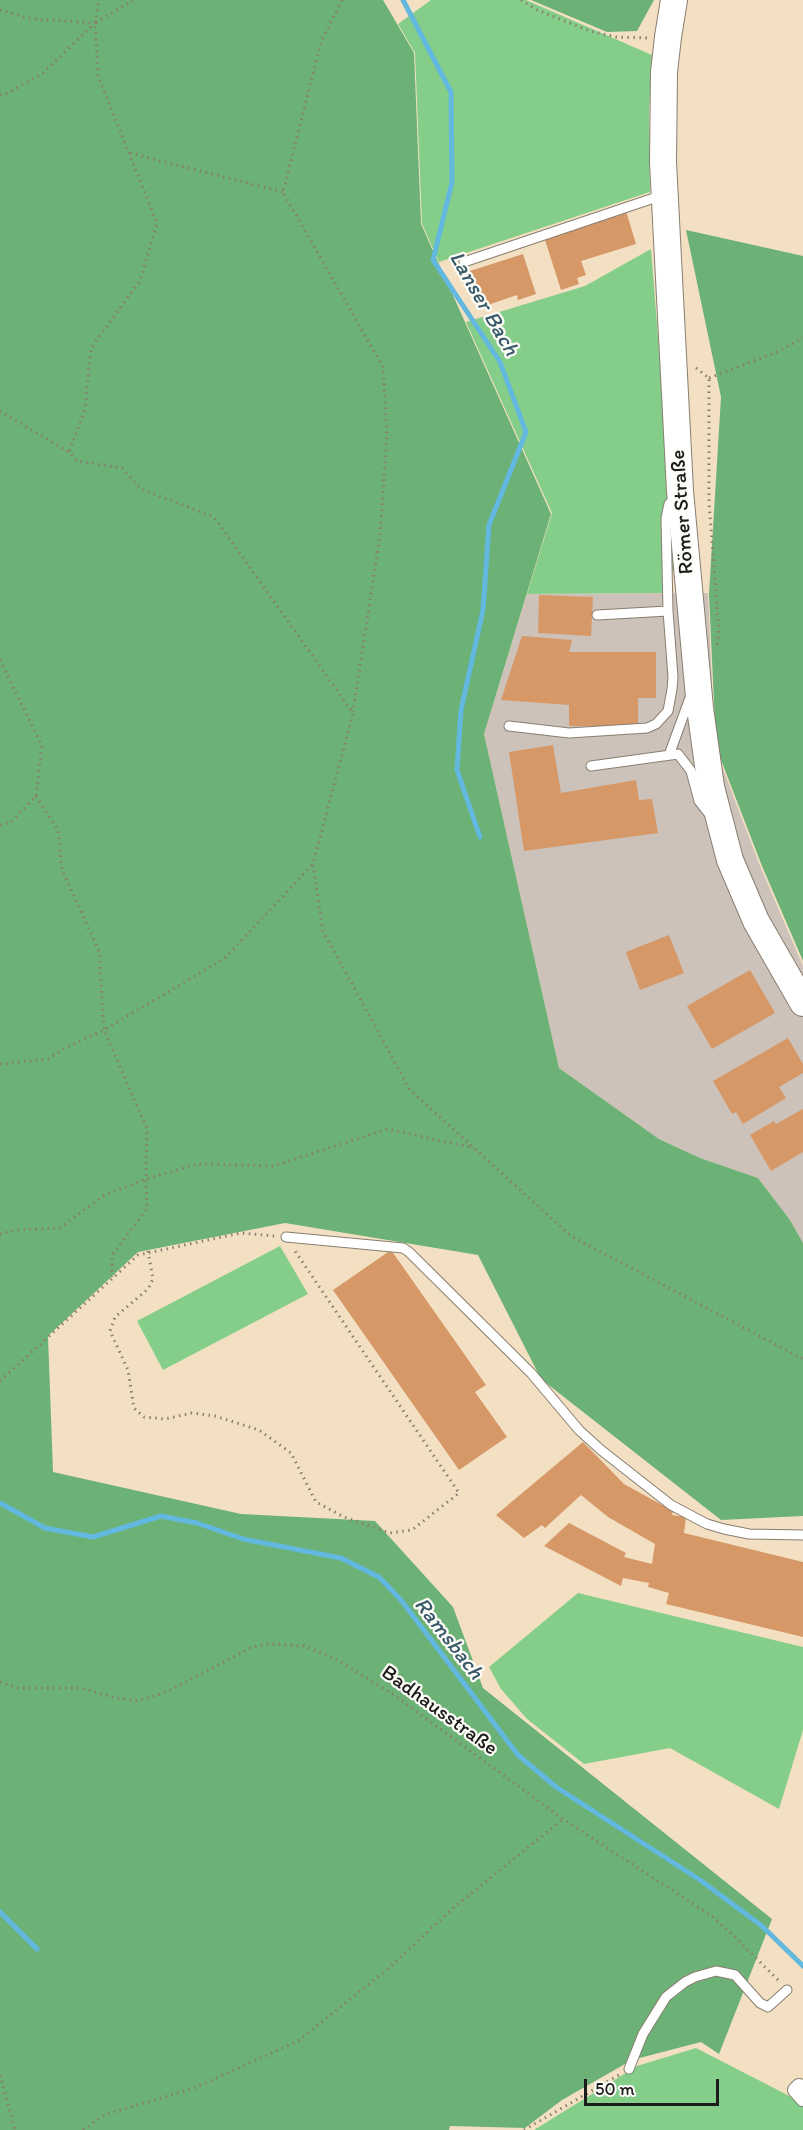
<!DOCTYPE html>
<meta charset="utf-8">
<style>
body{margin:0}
#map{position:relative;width:803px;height:2130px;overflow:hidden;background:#f3e0c3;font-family:Itim,sans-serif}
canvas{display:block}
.scale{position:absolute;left:584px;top:2079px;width:135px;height:27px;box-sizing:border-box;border:3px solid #1c1c1c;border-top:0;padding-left:8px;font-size:18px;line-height:21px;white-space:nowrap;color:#1c1c1c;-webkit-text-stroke:4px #fdfcf7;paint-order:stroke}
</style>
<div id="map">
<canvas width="803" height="2130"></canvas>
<div class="scale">50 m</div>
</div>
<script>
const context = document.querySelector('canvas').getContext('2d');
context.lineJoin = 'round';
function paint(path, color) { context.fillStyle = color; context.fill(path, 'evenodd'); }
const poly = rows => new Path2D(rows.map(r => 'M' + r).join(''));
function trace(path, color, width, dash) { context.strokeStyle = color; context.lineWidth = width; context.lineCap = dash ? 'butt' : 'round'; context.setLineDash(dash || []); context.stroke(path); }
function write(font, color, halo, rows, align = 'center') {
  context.font = font + ' Itim,sans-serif'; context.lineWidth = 4.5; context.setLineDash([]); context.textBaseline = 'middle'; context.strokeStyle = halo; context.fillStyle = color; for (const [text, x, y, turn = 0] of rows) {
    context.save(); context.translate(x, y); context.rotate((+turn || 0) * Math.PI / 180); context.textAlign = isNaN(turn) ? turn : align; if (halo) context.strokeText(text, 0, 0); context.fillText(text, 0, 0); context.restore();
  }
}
paint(poly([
 [708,593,715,748,760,866,803,966,803,1243,790,1220,758,1178,700,1158,659,1139,559,1068,484,734,527,594]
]), '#cdc2b9');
paint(poly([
 [431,0,526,0,652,55,649,110,650,192,439,262,422,224,415,53,398,24],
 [651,249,676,561,665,593,527,594,552,513,466,322,585,286],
 [280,1246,308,1294,163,1370,137,1321],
 [578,1593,803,1647,803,1730,779,1809,670,1748,584,1764,527,1719,501,1689,489,1667],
 [696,2048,803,2103,803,2130,534,2130,637,2066]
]), '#85ce8a');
paint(poly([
 [0,0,383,0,414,53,421,224,551,514,484,734,559,1068,659,1139,700,1158,758,1178,790,1220,803,1243,803,1516,721,1520,541,1379,478,1255,285,1223,138,1252,48,1336,53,1472,241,1514,375,1521,453,1607,483,1688,772,1919,719,2054,701,2042,632,2060,562,2100,525,2128,450,2126,449,2130,0,2130],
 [531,0,654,0,637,31,607,32],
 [686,230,803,256,803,961,762,866,716,747,709,594,721,397]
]), '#6cb176');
trace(poly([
 [403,0,451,92,452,182,433,260,500,362,526,432,489,525,483,610,461,710,457,770,480,837],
 [0,1503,45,1528,93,1537,161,1516,197,1523,243,1539,341,1558,379,1577,401,1600,518,1755,556,1787,700,1880,762,1926,803,1966],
 [0,1912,37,1949]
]), '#62b8df', 5);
paint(poly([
 [626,211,636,244,581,261,586,275,577,278,579,284,561,290,545,240],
 [523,254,536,294,518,300,517,295,482,307,470,271],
 [539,595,593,597,591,636,538,633],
 [522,636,572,640,569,652,656,652,656,698,638,698,638,726,569,726,569,705,501,700],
 [553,745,561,793,636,780,639,800,652,799,658,833,524,851,509,752],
 [669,935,684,973,640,990,626,952],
 [750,970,775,1013,712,1049,687,1006],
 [788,1038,803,1064,803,1073,779,1087,786,1098,743,1124,736,1112,732,1114,713,1081],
 [803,1109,803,1152,771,1171,750,1135,774,1121,776,1124],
 [391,1250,486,1385,475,1392,507,1437,459,1470,333,1290],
 [583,1442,624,1484,673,1511,672,1515,686,1517,684,1533,803,1562,803,1637,666,1604,669,1593,648,1587,649,1583,623,1578,621,1586,544,1546,569,1523,626,1553,624,1557,652,1564,655,1544,608,1517,581,1495,545,1528,542,1525,524,1538,496,1515]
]), '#d69867');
const service = poly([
 [464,262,663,195],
 [597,615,668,611,666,518,669,504,677,495],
 [509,726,569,733,647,728,656,724,668,711,672,689,673,677,668,611],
 [669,755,691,695],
 [591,766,678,754,691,771,699,801,710,815],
 [286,1237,403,1248,409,1252,531,1373,579,1430,601,1450,671,1505,707,1524,724,1529,749,1534,803,1535],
 [629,2069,643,2034,666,1997,685,1982,695,1977,716,1971,735,1975,760,2003,768,2007,787,1990]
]);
const pedestrian = poly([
 [803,2087,799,2086,795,2090,803,2099]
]);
const secondary = poly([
 [674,0,668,37,664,72,663,162,680,491,700,708,711,787,730,860,756,921,803,1003]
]);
trace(service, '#887e70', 11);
trace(pedestrian, '#887e70', 16);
trace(secondary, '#887e70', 28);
trace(poly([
 [133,0,95,23,98,76,157,223,140,281,91,348,85,410,69,452,77,461,122,468,141,489,214,517,353,713,313,864,323,931,410,1090,571,1236,803,1359],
 [342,0,321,42,283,192,383,367,387,434,380,535,353,712],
 [521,0,537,10,590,31,616,37,647,38],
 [0,10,33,19,95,23],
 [95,23,99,0],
 [0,95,8,93,43,73,95,23],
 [130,153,283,192],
 [696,368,709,378,709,502,719,633,717,645],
 [709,378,775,353,803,338],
 [0,411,69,452],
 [0,660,42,746,36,796,11,822,0,825],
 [36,796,58,830,62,870,99,951,104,1030,147,1129,146,1179,147,1209,112,1255,112,1277],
 [0,1064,48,1059,67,1047,104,1030,225,958,313,864],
 [0,1234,17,1230,60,1228,103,1196,146,1179,198,1164,274,1166,387,1129,474,1148],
 [148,1251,153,1279,148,1289,115,1317,110,1331,128,1370,134,1408,144,1417,165,1419,192,1413,215,1416,259,1430,291,1453,316,1502,344,1517,390,1533,412,1530,459,1493,295,1251],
 [0,1381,138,1255,241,1233,275,1236],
 [0,1682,18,1688,81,1688,112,1697,137,1701,167,1692,252,1647,268,1644,304,1646,336,1659,394,1695,563,1819,710,1915,733,1935,778,1980],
 [0,2075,15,2130],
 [83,2130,104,2115,194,2088,298,2041,390,1967,452,1909,563,1819],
 [524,2130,619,2075]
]), '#887e70', 3, [1.5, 4.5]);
trace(service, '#fff', 9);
trace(pedestrian, '#fff', 14);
trace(secondary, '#fff', 26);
write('21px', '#1c1c1c', '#fdfcf7', [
 ["Römer Straße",683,512,-94],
 ["Badhausstraße",439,1711,36]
]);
write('italic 22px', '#385a6a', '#fdfcf7', [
 ["Lanser Bach",483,304,60],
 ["Ramsbach",448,1639,52]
]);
</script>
